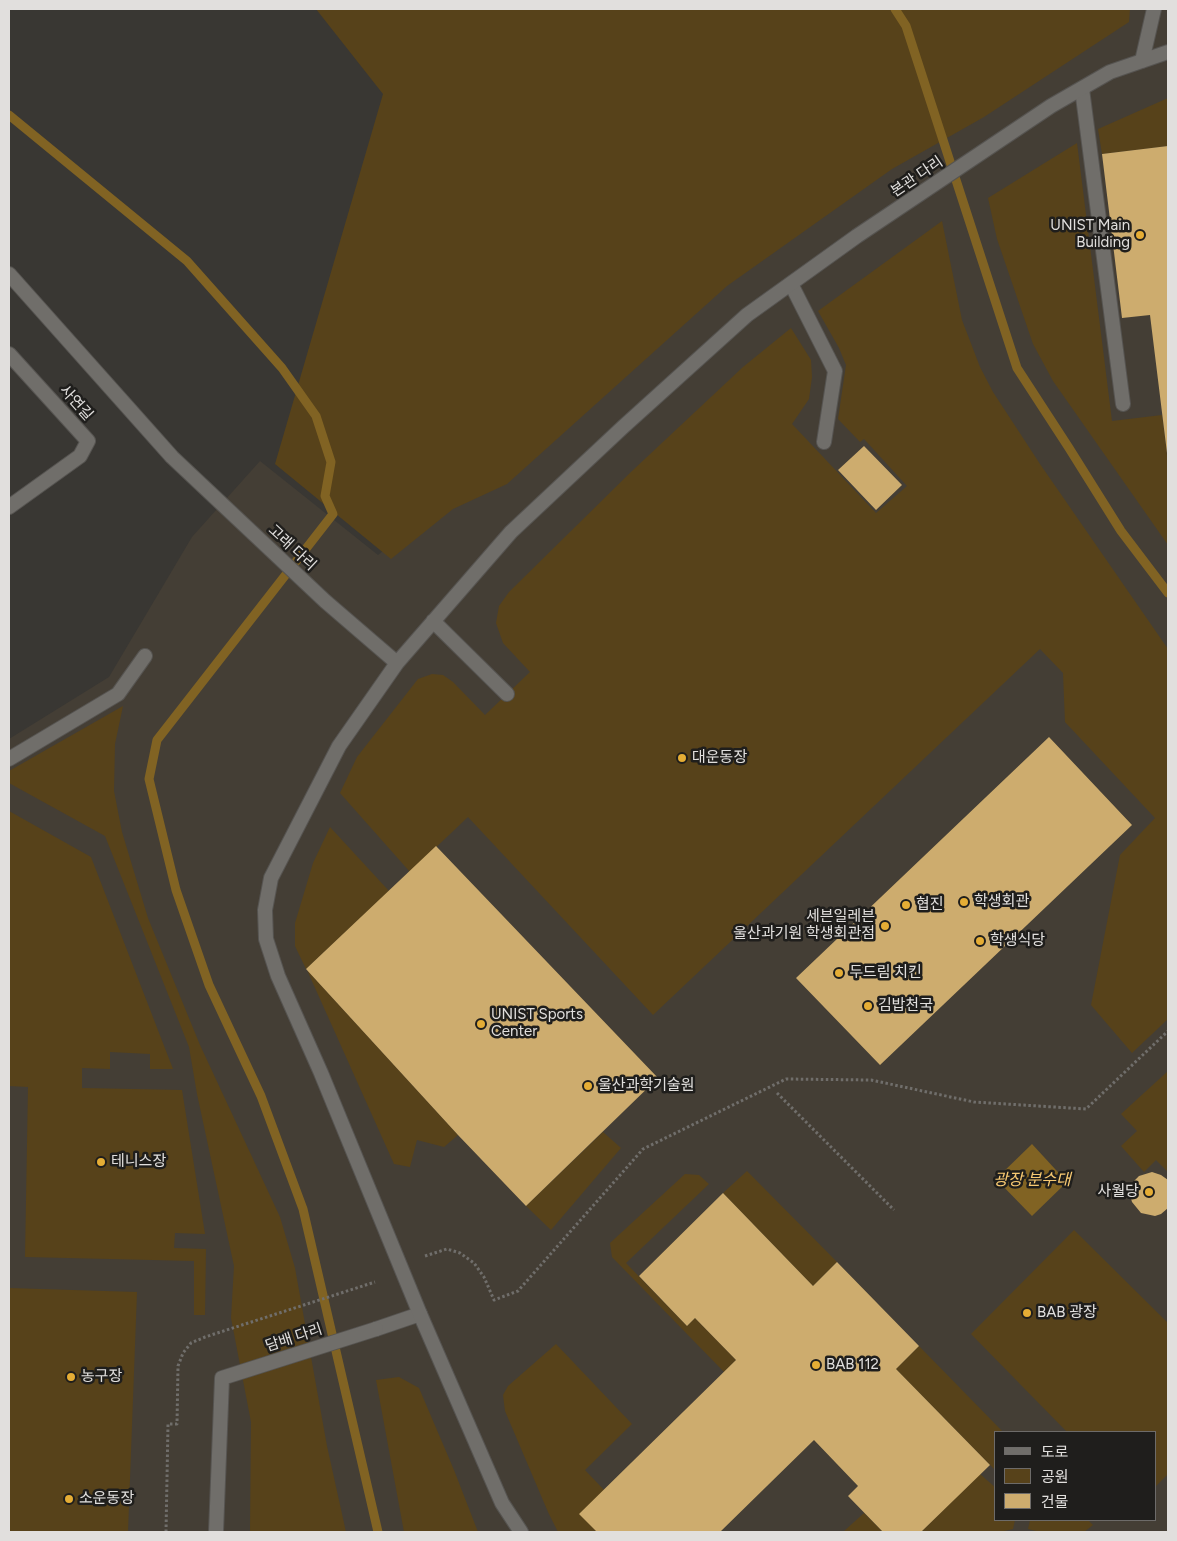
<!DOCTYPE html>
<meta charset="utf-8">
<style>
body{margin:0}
#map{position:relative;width:1177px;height:1541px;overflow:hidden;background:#393733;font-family:Figtree,"Noto Sans KR",sans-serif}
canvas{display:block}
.frame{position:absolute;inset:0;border:10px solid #e1dfdd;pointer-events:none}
.legend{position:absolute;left:994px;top:1431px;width:162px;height:90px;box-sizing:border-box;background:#1f1e1c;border:1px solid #6d6b69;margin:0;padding:6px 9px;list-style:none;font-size:15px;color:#e1dfdd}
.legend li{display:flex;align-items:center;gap:10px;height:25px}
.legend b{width:25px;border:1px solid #6d6b69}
</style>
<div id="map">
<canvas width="1177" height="1541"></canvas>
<div class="frame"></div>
<ul class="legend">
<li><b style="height:6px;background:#706e6a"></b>도로</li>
<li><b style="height:14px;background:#57421a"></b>공원</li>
<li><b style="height:14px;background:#cdac6e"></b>건물</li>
</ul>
</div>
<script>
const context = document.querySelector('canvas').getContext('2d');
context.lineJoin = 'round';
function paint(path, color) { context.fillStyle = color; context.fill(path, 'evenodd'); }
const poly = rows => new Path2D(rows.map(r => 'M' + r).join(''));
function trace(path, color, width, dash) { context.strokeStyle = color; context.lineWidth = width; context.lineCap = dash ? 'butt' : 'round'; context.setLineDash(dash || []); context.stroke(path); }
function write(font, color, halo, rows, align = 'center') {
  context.font = font + ' Figtree,"Noto Sans KR",sans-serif'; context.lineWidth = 5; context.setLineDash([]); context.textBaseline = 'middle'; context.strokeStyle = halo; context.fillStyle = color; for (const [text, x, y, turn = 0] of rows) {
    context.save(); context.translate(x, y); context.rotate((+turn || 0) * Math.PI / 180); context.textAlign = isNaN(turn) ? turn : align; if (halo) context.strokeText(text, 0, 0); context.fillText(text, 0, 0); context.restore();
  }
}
paint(poly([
 [1117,9,1168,9,1168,1532,9,1532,9,739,109,677,192,537,260,461,378,555,714,284],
 [996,1432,1156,1432,1156,1520,996,1520]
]), '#443e35');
paint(poly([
 [316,9,1130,9,1129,22,984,117,892,169,727,286,507,484,453,509,391,559,275,464,383,94],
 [1168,98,1168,146,1102,154,1098,129],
 [1077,143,1112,421,1162,415,1168,463,1168,545,1053,381,1033,344,997,239,988,198],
 [942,221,962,320,980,367,993,392,1040,464,1168,649,1168,1019,1132,1053,1091,1005,1120,855,1155,818,1065,722,1063,673,1040,649,653,1015,468,817,410,872,340,793,357,757,418,679,432,674,443,675,453,682,485,715,530,672,503,643,496,623,499,606,509,592,632,471,743,367,791,328,811,360,812,377,809,399,792,424,876,513,907,486,864,439,860,442,838,419,846,365,839,348,818,311],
 [123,706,115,744,114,791,122,832,148,918,200,1045,280,1217,295,1268,327,1446,346,1532,250,1532,251,1422,231,1318,234,1266,197,1094,189,1047,105,836,9,783,9,771],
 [9,811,91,857,173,1069,150,1069,150,1054,110,1052,110,1069,82,1068,82,1088,182,1090,205,1234,175,1233,174,1248,206,1249,205,1315,194,1315,194,1261,25,1257,28,1087,9,1086],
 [330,827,389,891,306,969,295,946,295,923,313,863],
 [307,970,458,1135,444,1147,417,1140,410,1167,394,1164],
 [1168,1071,1168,1172,1156,1160,1144,1172,1121,1146,1137,1131,1121,1114],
 [603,1132,621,1148,551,1230,526,1206],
 [747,1171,837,1262,813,1286,723,1193],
 [685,1174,699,1175,709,1184,626,1263,687,1326,695,1318,736,1360,724,1372,612,1257,610,1243],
 [1074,1230,1168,1323,1168,1474,1156,1486,1156,1432,1067,1432,971,1334],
 [9,1288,137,1292,128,1532,9,1532],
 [556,1344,632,1424,585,1470,644,1532,558,1532,548,1512,505,1411,503,1395,508,1386],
 [919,1346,1003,1432,996,1432,996,1471,896,1369],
 [399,1377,419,1388,454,1470,478,1532,404,1532,376,1380],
 [980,1474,996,1488,996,1520,1015,1520,1013,1529,1000,1532,921,1532],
 [864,1513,883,1532,843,1532],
 [1030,1520,1088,1520,1093,1525,1084,1532,1040,1532,1028,1529]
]), '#57421a');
paint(poly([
 [1032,1144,1067,1182,1032,1216,996,1179]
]), '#816323');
trace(poly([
 [895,9,906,26,1017,368,1069,448,1121,531,1168,593],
 [9,115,187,261,282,368,316,416,331,462,325,496,333,514,157,740,149,779,176,890,209,985,261,1096,303,1209,378,1532]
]), '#816323', 9);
paint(poly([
 [1168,146,1168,453,1167,453,1150,315,1122,318,1102,154],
 [864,446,902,485,876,510,838,470],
 [1049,737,1132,825,880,1065,796,978],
 [436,846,658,1078,526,1206,458,1135,306,969],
 [1152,1172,1161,1175,1168,1180,1168,1208,1161,1214,1155,1216,1141,1213,1132,1202,1130,1195,1131,1188,1134,1181,1139,1176],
 [723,1193,813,1286,837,1262,919,1346,896,1369,990,1465,921,1532,883,1532,848,1496,858,1486,814,1440,720,1532,597,1532,579,1514,736,1360,695,1318,687,1326,639,1276]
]), '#cdac6e');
const service = poly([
 [1082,89,1123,404],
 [791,284,835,371,824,442],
 [9,354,88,441,80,456,9,507],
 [9,759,118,694,145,656],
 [376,1329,420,1314]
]);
const minor = poly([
 [1142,61,1154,9],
 [9,274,172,457,325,601,397,663],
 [433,621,507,694],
 [216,1532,222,1378,376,1329],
 [521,1532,502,1503,420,1314,321,1073,278,976,266,939,265,910,271,878,339,746,397,663,511,532,623,427,747,315,857,236,1051,106,1110,72,1168,52]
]);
trace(service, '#565451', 16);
trace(minor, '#565451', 16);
trace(poly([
 [777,1093,894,1210],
 [425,1256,447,1249,460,1253,474,1263,484,1277,494,1300,518,1291,643,1149,786,1079,871,1080,974,1102,1086,1109,1168,1031],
 [166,1532,168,1424,177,1424,178,1366,183,1353,191,1343,205,1337,375,1282]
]), '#706e6b', 3, [2.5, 2.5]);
trace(service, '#706e6a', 14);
trace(minor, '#706e6a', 14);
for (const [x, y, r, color] of [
 [1140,235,5,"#e5ad35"],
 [682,758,5,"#e5ad35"],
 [964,902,5,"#e5ad35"],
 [906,905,5,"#e5ad35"],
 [885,926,5,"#e5ad35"],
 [980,941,5,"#e5ad35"],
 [839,973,5,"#e5ad35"],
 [868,1006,5,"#e5ad35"],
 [481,1024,5,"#e5ad35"],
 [588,1086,5,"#e5ad35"],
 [101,1162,5,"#e5ad35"],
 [1149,1192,5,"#e5ad35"],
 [1027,1313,5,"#e5ad35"],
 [816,1365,5,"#e5ad35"],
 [71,1377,5,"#e5ad35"],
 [69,1499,5,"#e5ad35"]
]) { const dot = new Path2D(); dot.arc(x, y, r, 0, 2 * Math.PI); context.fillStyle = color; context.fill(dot); trace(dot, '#1f1e1c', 2); }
write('15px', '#e1dfdd', '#1f1e1c', [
 ["본관 다리",917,177,-34],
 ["사연길",76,403,48],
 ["고래 다리",292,548,43],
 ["담배 다리",294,1338,-18]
]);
write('15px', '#e1dfdd', '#1f1e1c', [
 ["UNIST Main",1130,226,"right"],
 ["Building",1130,243,"right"],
 ["대운동장",692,758],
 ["학생회관",974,902],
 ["협진",916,905],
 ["세븐일레븐",875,917,"right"],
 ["울산과기원 학생회관점",875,934,"right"],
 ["학생식당",990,941],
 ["두드림 치킨",849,973],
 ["김밥천국",878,1006],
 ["UNIST Sports",491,1015],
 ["Center",491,1032],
 ["울산과학기술원",598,1086],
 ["테니스장",111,1162],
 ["사월당",1139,1192,"right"],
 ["BAB 광장",1037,1313],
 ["BAB 112",826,1365],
 ["농구장",81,1377],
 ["소운동장",79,1499]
], 'left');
write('italic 16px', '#f9ca72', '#1f1e1c', [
 ["광장 분수대",1032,1180]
]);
</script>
